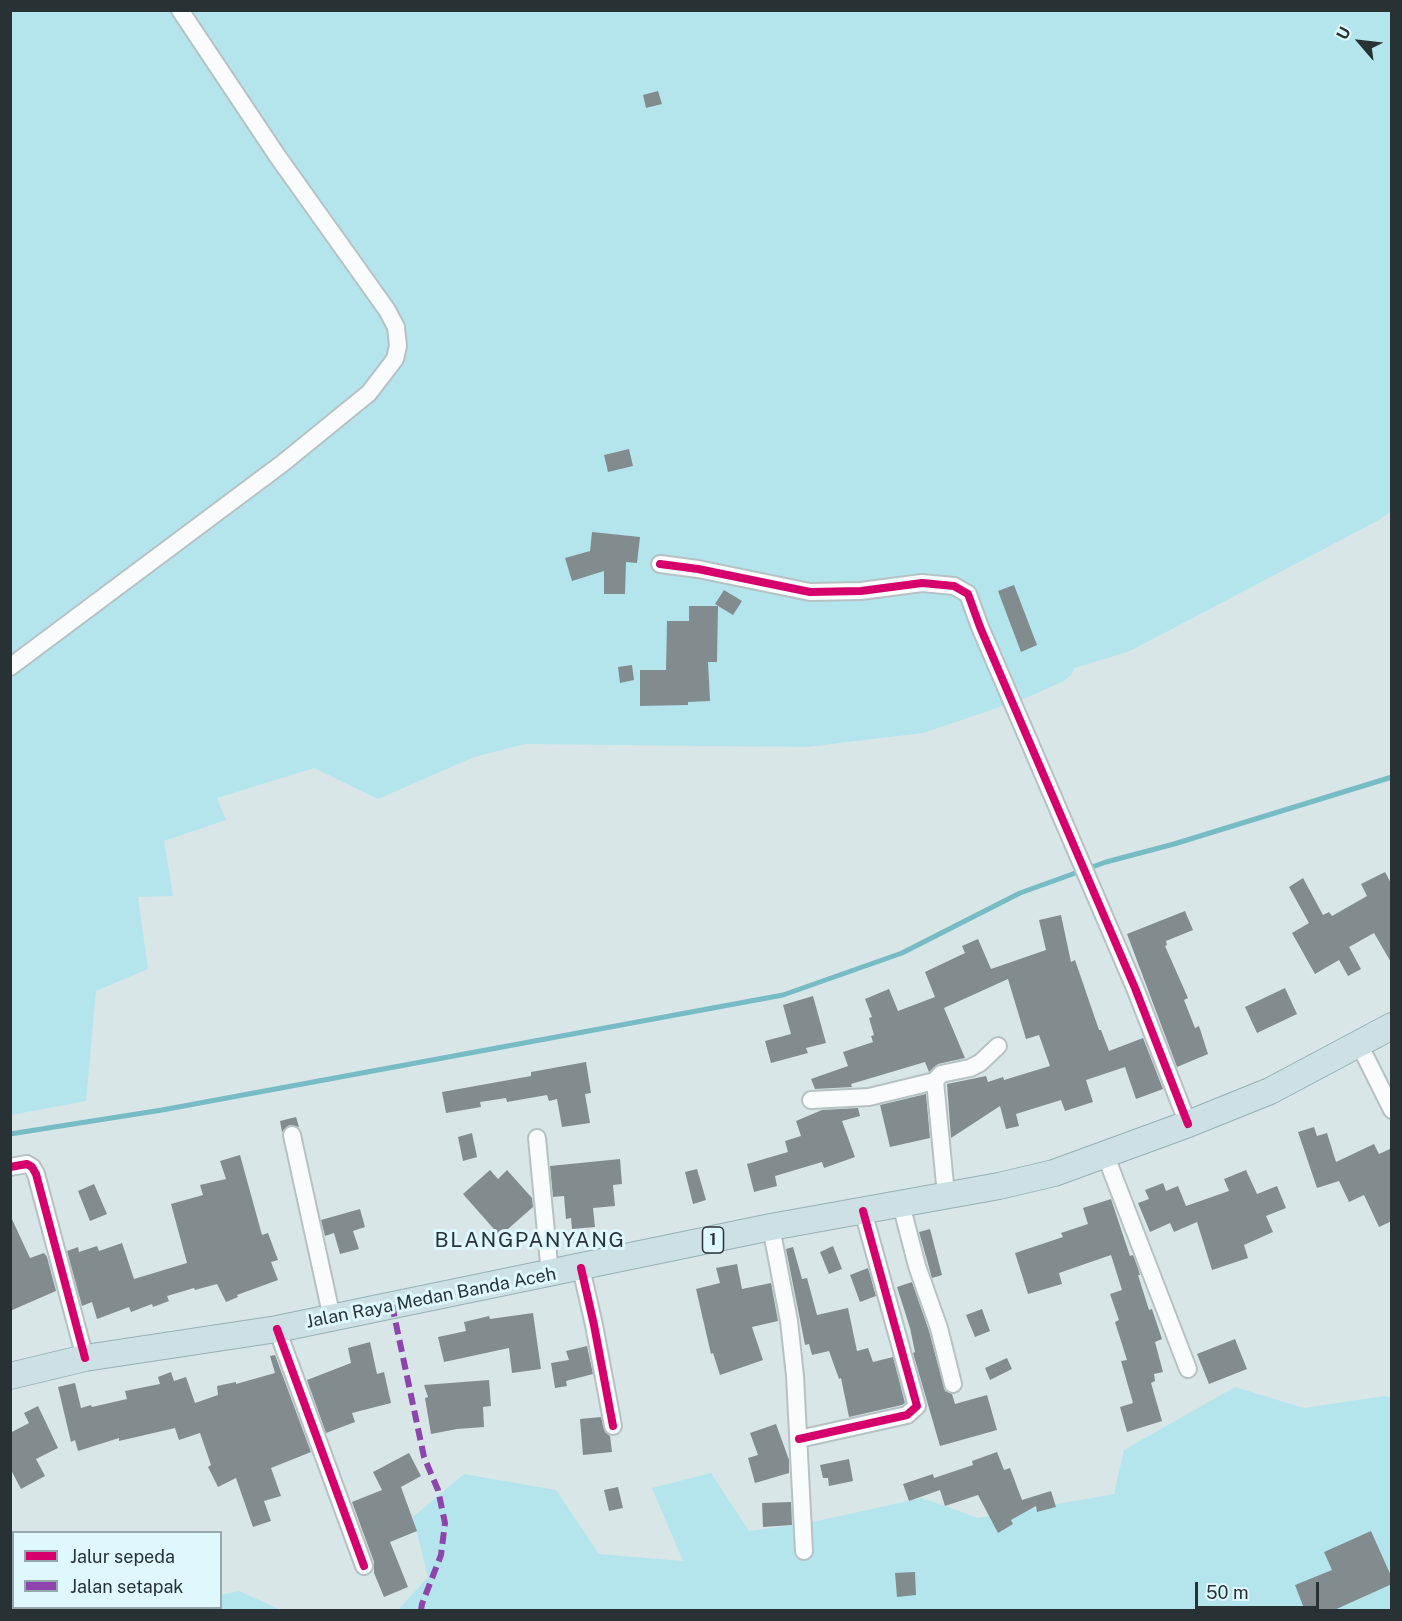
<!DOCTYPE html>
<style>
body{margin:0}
#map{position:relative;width:1402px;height:1621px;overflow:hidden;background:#d8e6e8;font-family:"Public Sans",sans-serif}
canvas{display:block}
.frame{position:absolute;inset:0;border:12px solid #283234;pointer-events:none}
.legend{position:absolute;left:12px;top:1531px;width:210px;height:78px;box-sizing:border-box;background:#def8fd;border:2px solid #95a9ad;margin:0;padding:8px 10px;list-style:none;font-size:18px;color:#283234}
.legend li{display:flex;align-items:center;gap:12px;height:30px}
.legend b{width:30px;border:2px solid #95a9ad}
.north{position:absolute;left:1330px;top:12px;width:60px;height:60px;-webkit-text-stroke:4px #def8fd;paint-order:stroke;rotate:298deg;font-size:16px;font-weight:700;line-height:24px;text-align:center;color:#283234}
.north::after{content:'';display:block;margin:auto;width:21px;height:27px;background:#283234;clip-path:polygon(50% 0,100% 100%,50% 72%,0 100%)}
.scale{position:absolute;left:1195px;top:1582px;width:124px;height:27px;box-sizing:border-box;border:3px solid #283234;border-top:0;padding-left:8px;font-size:18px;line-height:21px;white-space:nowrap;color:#283234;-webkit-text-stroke:4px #def8fd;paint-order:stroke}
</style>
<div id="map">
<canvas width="1402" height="1621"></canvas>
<div class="frame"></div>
<ul class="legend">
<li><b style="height:8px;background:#d6006c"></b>Jalur sepeda</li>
<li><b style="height:8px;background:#8e44ad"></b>Jalan setapak</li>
</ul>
<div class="north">U</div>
<div class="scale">50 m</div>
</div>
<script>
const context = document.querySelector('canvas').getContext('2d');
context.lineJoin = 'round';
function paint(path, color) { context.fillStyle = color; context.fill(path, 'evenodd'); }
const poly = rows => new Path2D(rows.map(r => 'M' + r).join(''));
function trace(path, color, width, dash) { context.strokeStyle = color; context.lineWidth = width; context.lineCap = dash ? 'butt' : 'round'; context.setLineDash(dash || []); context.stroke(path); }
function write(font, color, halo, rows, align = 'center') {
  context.font = font + ' "Public Sans",sans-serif'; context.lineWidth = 6; context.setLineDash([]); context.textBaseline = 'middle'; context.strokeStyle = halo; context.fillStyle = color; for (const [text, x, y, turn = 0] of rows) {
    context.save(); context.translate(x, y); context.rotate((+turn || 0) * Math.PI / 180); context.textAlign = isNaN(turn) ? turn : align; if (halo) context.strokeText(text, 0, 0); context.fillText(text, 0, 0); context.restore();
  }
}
paint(poly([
 [10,11,1391,11,1391,511,1379,520,1130,651,1075,668,1071,675,1064,681,1026,698,923,733,806,747,525,744,474,757,378,799,314,768,217,798,226,820,164,841,173,896,138,897,148,969,96,991,86,1101,11,1115],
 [1235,1387,1304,1408,1384,1396,1391,1397,1391,1610,398,1610,428,1577,413,1517,464,1474,556,1490,599,1554,683,1561,652,1488,711,1473,749,1531,803,1524,922,1498,978,1518,1114,1494,1124,1450],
 [239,1591,281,1610,141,1610,156,1608,220,1608,221,1595]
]), '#b4e5ec');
trace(poly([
 [10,1134,162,1110,783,995,902,953,1020,893,1106,862,1174,844,1392,777]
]), '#77bbc5', 5);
paint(poly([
 [658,91,662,104,646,108,643,95],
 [629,449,633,466,608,472,604,455],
 [592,532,640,537,637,563,626,562,625,594,604,594,604,571,572,581,565,558,590,551],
 [1014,585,1037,645,1021,652,998,591],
 [724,590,742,601,733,615,715,604],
 [689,606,718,606,717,662,708,662,710,701,688,702,688,705,640,706,640,670,666,670,667,621,689,621],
 [632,665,634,680,620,683,618,667],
 [1385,872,1392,885,1392,964,1374,933,1349,947,1361,969,1348,976,1339,960,1315,974,1292,933,1309,923,1289,887,1303,878,1323,915,1329,912,1332,916,1367,896,1361,884],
 [1185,911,1193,930,1166,941,1167,945,1165,946,1188,998,1184,1000,1195,1028,1199,1026,1208,1054,1177,1067,1127,934],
 [1061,915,1071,962,1075,960,1099,1030,1101,1030,1109,1051,1143,1038,1163,1089,1136,1099,1125,1067,1086,1080,1093,1102,1065,1111,1061,1100,1016,1114,1019,1126,1006,1129,1000,1106,951,1138,947,1084,986,1076,988,1082,1003,1077,1004,1080,1050,1066,1039,1035,1026,1039,1008,979,944,1008,965,1058,938,1064,929,1072,925,1062,851,1084,852,1087,815,1089,811,1079,848,1066,843,1052,873,1042,871,1036,874,1035,869,1018,872,1017,865,999,889,989,898,1011,935,997,925,972,965,953,962,946,978,939,991,969,1046,950,1039,920],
 [1285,988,1297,1014,1257,1033,1245,1007],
 [813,996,826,1043,806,1048,808,1053,771,1063,765,1041,791,1034,783,1005],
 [586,1062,591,1093,585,1094,590,1123,562,1127,557,1099,549,1101,547,1095,507,1102,506,1098,480,1102,481,1107,446,1113,442,1092,531,1076,531,1072],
 [926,1094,930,1138,890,1147,880,1105],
 [858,1108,860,1116,842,1121,855,1157,824,1168,822,1162,775,1176,777,1186,754,1192,747,1164,788,1152,785,1141,801,1136,796,1121,822,1110],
 [296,1117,299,1127,289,1125,282,1132,280,1121],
 [1314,1127,1317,1136,1327,1133,1336,1162,1374,1144,1379,1154,1392,1148,1392,1221,1379,1227,1364,1195,1349,1202,1339,1181,1317,1188,1298,1132],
 [472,1133,477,1157,463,1161,458,1137],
 [240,1155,262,1235,268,1233,278,1260,271,1262,278,1280,237,1295,238,1297,226,1302,217,1284,195,1290,194,1288,167,1296,169,1301,153,1307,152,1304,131,1312,129,1307,97,1319,92,1302,82,1306,67,1251,78,1247,79,1252,97,1246,99,1251,122,1243,134,1279,187,1263,171,1204,203,1195,200,1185,226,1179,220,1161],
 [620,1159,622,1184,613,1185,615,1206,593,1208,595,1227,572,1229,571,1218,566,1219,564,1196,553,1197,550,1166],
 [697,1169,706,1200,693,1204,685,1172],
 [490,1170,498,1179,507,1170,532,1198,533,1207,500,1236,463,1194],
 [1246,1170,1257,1194,1277,1186,1286,1208,1266,1216,1273,1232,1244,1245,1248,1258,1212,1270,1197,1222,1174,1232,1170,1223,1150,1232,1138,1203,1149,1199,1145,1190,1163,1183,1166,1191,1178,1186,1186,1206,1229,1191,1224,1179],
 [94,1184,107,1214,90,1221,78,1191],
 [1111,1199,1130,1256,1133,1255,1138,1268,1140,1275,1138,1275,1149,1310,1152,1309,1162,1339,1155,1342,1163,1372,1154,1374,1155,1381,1151,1383,1162,1421,1127,1432,1120,1407,1133,1403,1121,1361,1127,1360,1115,1322,1119,1320,1110,1294,1122,1290,1111,1255,1059,1273,1062,1284,1028,1294,1015,1253,1063,1237,1061,1233,1088,1224,1083,1208],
 [360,1209,365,1227,353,1231,359,1249,340,1254,334,1233,325,1236,321,1220],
 [10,1215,30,1258,44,1253,47,1257,56,1291,10,1311],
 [930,1229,942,1275,932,1278,919,1232],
 [833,1246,842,1269,829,1274,820,1252],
 [793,1247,802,1279,807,1278,817,1315,848,1308,857,1351,868,1348,873,1362,893,1357,905,1403,902,1405,849,1417,841,1378,839,1379,829,1351,812,1355,809,1344,805,1345,786,1249],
 [737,1264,742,1289,771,1283,778,1321,752,1327,763,1360,720,1375,713,1353,711,1354,696,1289,720,1283,716,1268],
 [868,1268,876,1296,860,1302,850,1275],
 [912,1282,929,1331,945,1391,952,1394,955,1404,987,1395,997,1430,940,1446,913,1353,915,1352,910,1328,897,1287],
 [982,1309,990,1331,975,1337,966,1315],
 [533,1313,541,1369,512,1373,509,1348,444,1362,438,1337,466,1331,464,1322,489,1316,490,1319],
 [1235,1339,1247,1369,1209,1384,1197,1354],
 [370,1342,377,1374,384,1372,391,1403,352,1413,355,1422,326,1433,307,1380,351,1363,348,1348],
 [587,1346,593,1374,566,1381,567,1386,555,1388,551,1363,569,1360,566,1351],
 [275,1355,311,1452,271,1468,281,1496,264,1501,271,1521,253,1527,236,1478,218,1487,208,1467,211,1465,200,1433,179,1440,175,1428,119,1441,119,1438,78,1451,75,1440,71,1442,58,1387,75,1383,81,1408,91,1405,92,1407,127,1399,125,1391,160,1384,158,1377,171,1372,174,1381,186,1377,195,1403,218,1395,217,1386,236,1382,236,1384,275,1373,270,1356],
 [1007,1358,1012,1369,990,1380,985,1368],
 [489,1380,491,1406,483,1407,484,1427,457,1429,431,1434,425,1398,428,1397,424,1385],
 [38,1406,58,1448,36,1459,45,1476,21,1489,10,1468,10,1433,29,1423,24,1413],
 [601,1417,605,1432,610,1436,612,1452,583,1455,580,1419],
 [776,1424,789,1460,789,1473,755,1483,748,1458,758,1455,750,1433],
 [997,1452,1004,1470,1010,1468,1022,1500,1051,1491,1056,1507,1037,1512,1036,1506,1011,1520,1013,1524,998,1533,978,1495,945,1506,940,1490,909,1501,903,1484,933,1474,934,1478,973,1465,972,1461],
 [409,1453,421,1476,401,1487,417,1531,390,1542,408,1587,384,1597,374,1573,374,1562,352,1502,382,1490,373,1472],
 [849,1459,853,1481,829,1486,828,1478,823,1478,820,1465],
 [618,1487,623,1508,609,1511,604,1490],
 [791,1502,792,1525,763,1527,762,1503],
 [1371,1531,1392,1578,1392,1584,1332,1611,1305,1611,1295,1585,1332,1570,1324,1552],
 [915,1572,916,1595,897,1597,895,1573]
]), '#828c8e');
const minor = poly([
 [660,564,698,569,810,592,861,591,922,583,954,586,968,594,980,627,1135,988,1188,1124],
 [10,667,283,463,369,393,395,359,398,346,396,327,387,310,278,157,180,10],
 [1359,1044,1392,1110],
 [811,1100,869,1097,935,1081],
 [292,1135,332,1318],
 [537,1138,550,1274],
 [1105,1154,1188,1369],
 [10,1167,27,1164,32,1167,36,1174,85,1358],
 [946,1195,935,1081,941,1074,970,1068,980,1063,998,1046],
 [901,1204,917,1266,939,1328,953,1384],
 [771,1227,789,1321,795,1376,804,1551],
 [581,1268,594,1325,613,1426],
 [277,1329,364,1566],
 [799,1439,907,1415,917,1406,863,1211],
 [10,1552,14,1558],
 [38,1608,40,1610]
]);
const highway = poly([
 [10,1376,85,1358,277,1329,771,1227,999,1186,1054,1173,1188,1124,1270,1091,1392,1026]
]);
trace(minor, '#b6c1c3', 20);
trace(highway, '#96b0b4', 28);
trace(minor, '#f9fbfc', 16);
trace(highway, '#cde1e4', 26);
trace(poly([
 [392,1305,424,1457,438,1490,445,1523,441,1555,422,1604,421,1610]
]), '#8e44ad', 6, [12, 6]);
trace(poly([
 [660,564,698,569,810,592,861,591,922,583,954,586,968,594,980,627,1135,988,1188,1124],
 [10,1167,27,1164,32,1167,36,1174,85,1358],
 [581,1268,594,1325,613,1426],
 [277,1329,364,1566],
 [799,1439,907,1415,917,1406,863,1211]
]), '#d6006c', 8);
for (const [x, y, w] of [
 [713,1240,21]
]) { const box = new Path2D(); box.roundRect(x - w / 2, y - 13, w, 26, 4.5); context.fillStyle = '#def8fd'; context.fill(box); trace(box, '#283234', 1.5); }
write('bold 16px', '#283234', null, [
 ["1",713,1240]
]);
write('18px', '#283234', '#def8fd', [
 ["Jalan Raya Medan Banda Aceh",431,1298,-11]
]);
context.letterSpacing = '1.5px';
write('21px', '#283234', '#def8fd', [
 ["BLANGPANYANG",530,1241]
]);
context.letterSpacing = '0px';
</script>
